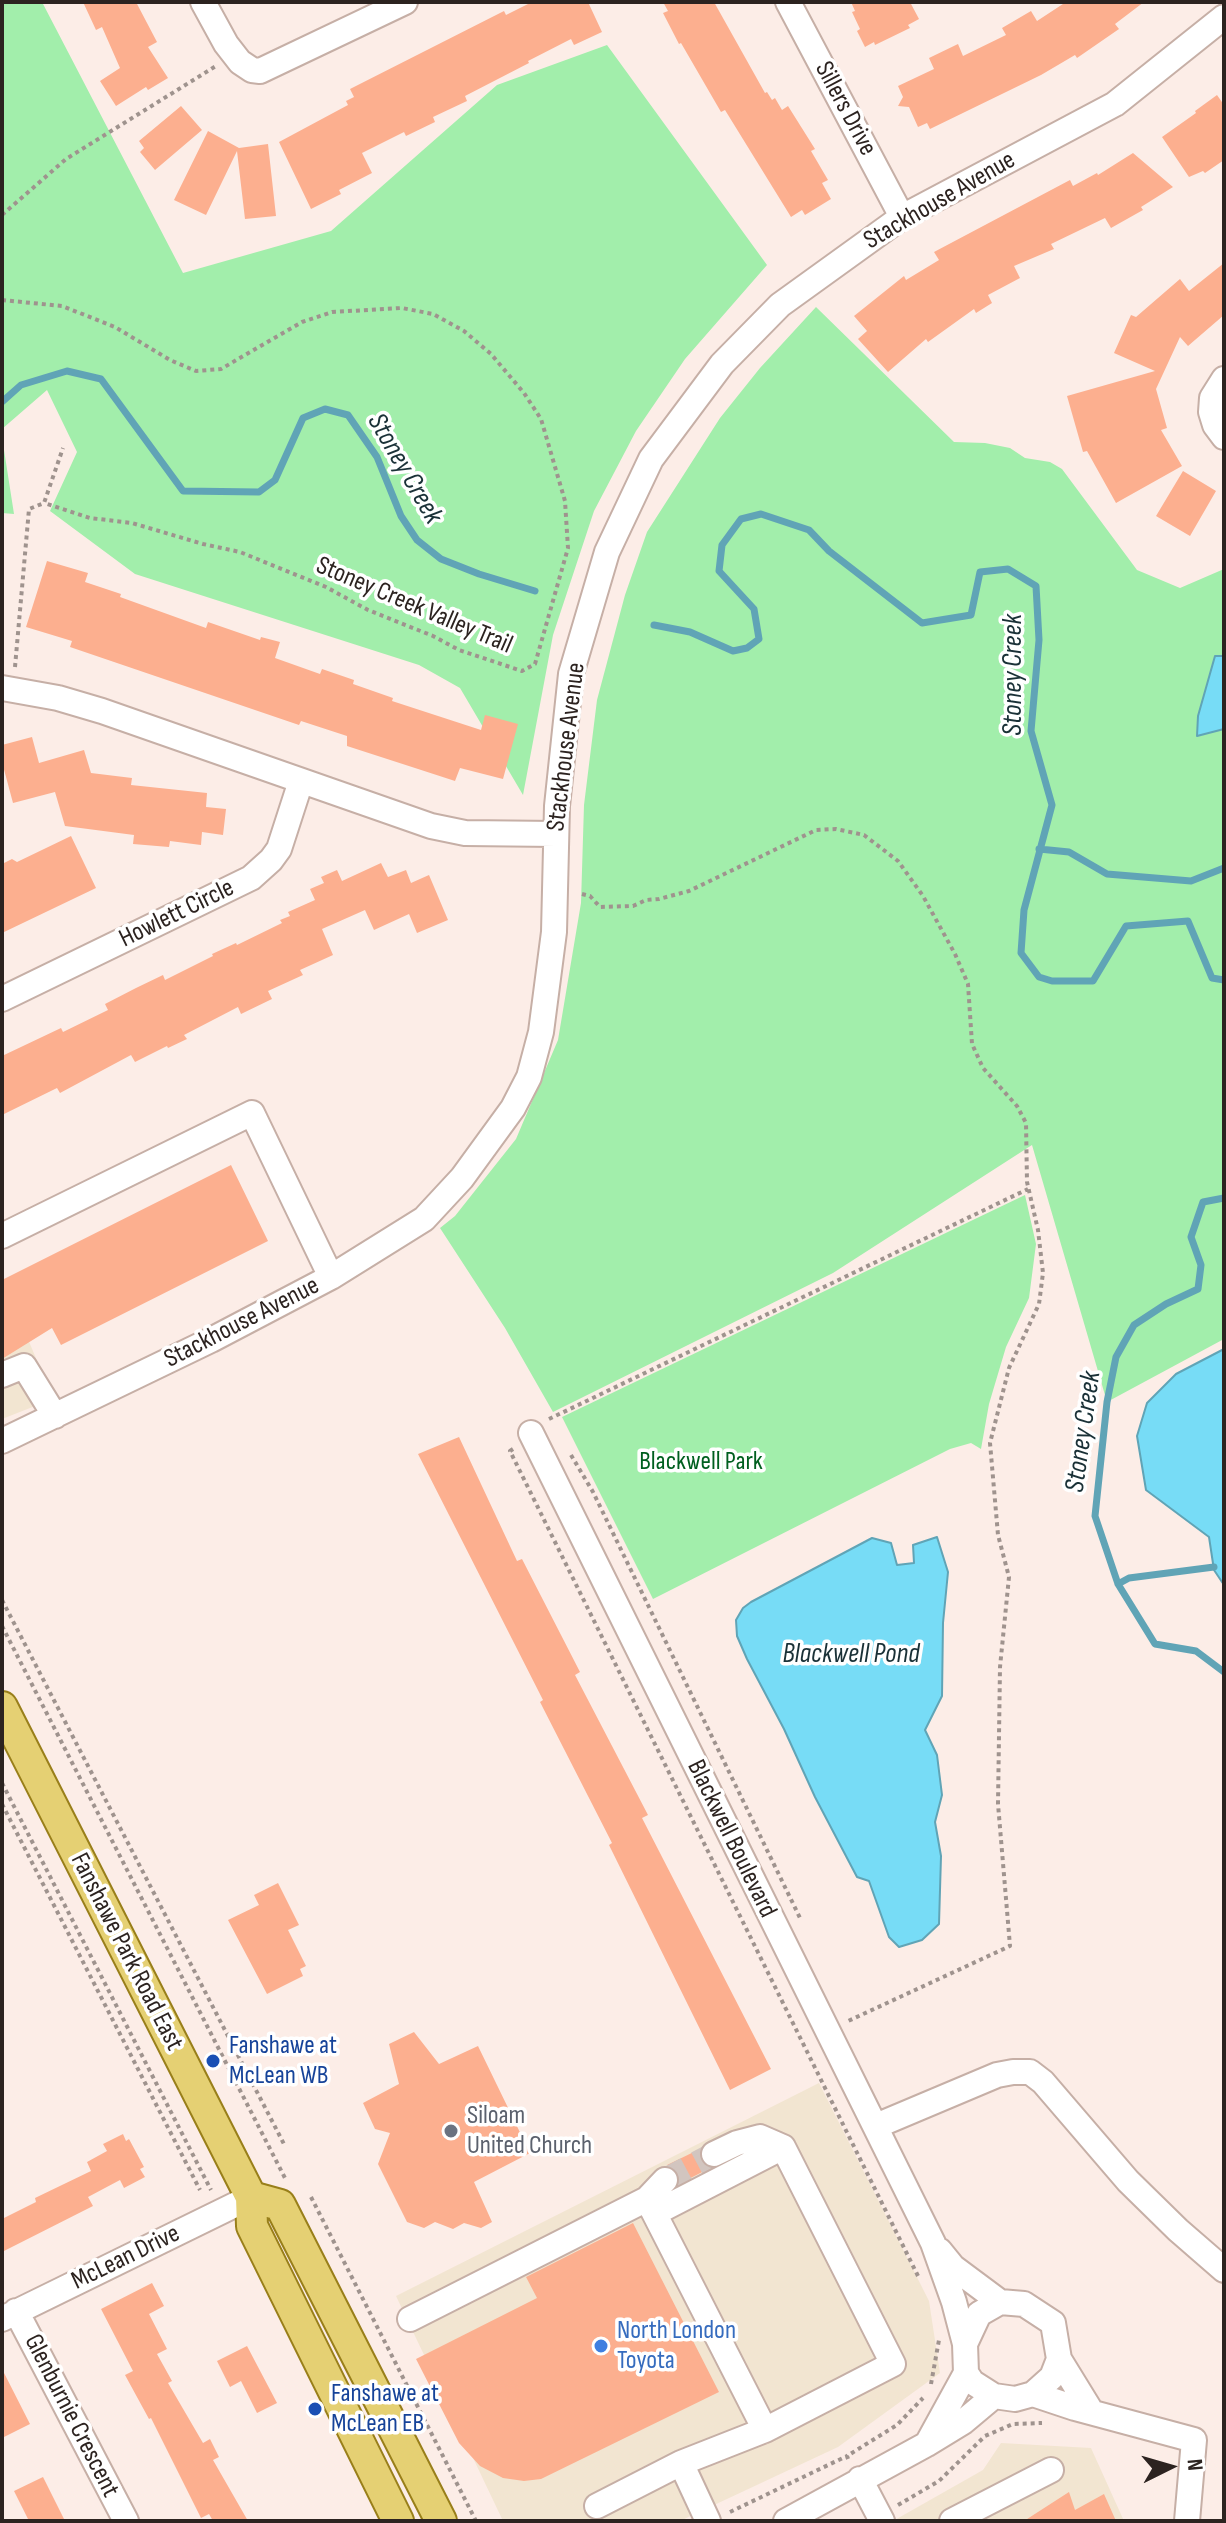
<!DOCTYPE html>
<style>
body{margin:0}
#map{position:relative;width:1226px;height:2523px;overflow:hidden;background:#fcede7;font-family:"Sofia Sans Condensed",sans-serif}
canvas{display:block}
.frame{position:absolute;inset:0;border:4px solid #2c2320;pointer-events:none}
.north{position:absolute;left:1130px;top:2427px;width:80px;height:80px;-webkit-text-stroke:6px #fff;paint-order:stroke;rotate:85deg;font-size:22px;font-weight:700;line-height:32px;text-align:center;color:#2c2320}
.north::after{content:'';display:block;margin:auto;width:28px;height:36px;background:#2c2320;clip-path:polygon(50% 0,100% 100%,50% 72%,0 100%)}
</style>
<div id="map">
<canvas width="1226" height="2523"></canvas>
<div class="frame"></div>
<div class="north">N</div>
</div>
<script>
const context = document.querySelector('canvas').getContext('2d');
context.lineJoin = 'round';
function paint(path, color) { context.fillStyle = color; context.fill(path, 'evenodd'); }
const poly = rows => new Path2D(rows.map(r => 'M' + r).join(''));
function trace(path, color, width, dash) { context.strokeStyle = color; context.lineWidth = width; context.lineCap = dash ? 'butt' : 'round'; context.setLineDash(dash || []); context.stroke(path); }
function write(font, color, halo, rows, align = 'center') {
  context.font = font + ' "Sofia Sans Condensed",sans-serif'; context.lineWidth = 7; context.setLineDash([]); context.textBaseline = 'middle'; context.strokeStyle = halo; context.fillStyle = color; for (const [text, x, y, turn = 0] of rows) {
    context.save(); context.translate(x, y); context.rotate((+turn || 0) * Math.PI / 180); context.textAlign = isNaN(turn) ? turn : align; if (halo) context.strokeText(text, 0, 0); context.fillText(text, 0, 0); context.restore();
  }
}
paint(poly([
 [7,1289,53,1399,2,1419,2,1292],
 [819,2083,929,2301,940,2373,838,2447,680,2521,503,2521,396,2296],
 [1001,2443,1091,2448,1124,2521,893,2521,983,2470]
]), '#f2e5d1');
paint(poly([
 [2,2,42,2,183,273,331,231,497,85,607,45,767,265,685,359,636,431,594,511,553,635,523,795,460,688,419,665,135,574,50,511,77,452,47,390,2,429],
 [816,307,954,442,985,443,1010,448,1025,458,1050,462,1062,469,1137,570,1180,588,1224,569,1224,1339,1107,1402,1032,1145,833,1273,553,1412,505,1328,440,1228,455,1216,516,1139,558,1040,581,903,584,805,597,700,625,595,647,532,720,418,760,368],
 [2,437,14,514,2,513],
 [1025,1195,1036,1244,1029,1298,1006,1347,989,1404,981,1449,971,1443,950,1449,653,1599,562,1417]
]), '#a2eeab');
const water = poly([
 [1215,656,1224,656,1224,729,1197,736,1198,716,1215,656],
 [1224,1349,1224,1585,1214,1570,1209,1537,1146,1490,1137,1436,1147,1403,1176,1374,1224,1349],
 [937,1537,948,1572,943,1623,942,1696,925,1730,937,1755,942,1795,935,1822,941,1856,939,1924,922,1940,899,1947,889,1937,869,1881,857,1877,815,1797,784,1729,747,1659,737,1636,736,1620,743,1608,751,1602,872,1538,891,1543,897,1565,914,1563,913,1545,937,1537]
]);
paint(water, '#77dcf6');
trace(water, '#60a4b6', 2);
trace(poly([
 [2,402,21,385,67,371,101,379,183,491,259,492,275,480,303,418,325,409,348,415,377,457,401,516,417,540,441,559,479,574,535,591],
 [654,625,690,632,733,651,747,648,759,639,754,609,719,571,722,545,741,519,761,514,809,530,829,551,922,623,971,615,980,572,1008,569,1036,586,1039,640,1031,731,1052,805,1024,910,1021,953,1039,977,1052,981,1093,981,1126,926,1188,921,1212,978,1224,980],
 [1039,849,1069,852,1107,874,1191,881,1224,868],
 [1224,1198,1203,1202,1191,1237,1201,1265,1198,1289,1166,1304,1134,1325,1116,1357,1107,1402,1095,1516,1118,1584,1155,1644,1196,1651,1224,1672],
 [1118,1584,1129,1578,1214,1567]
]), '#60a4b6', 7);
paint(poly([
 [83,2,136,2,157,42,148,47,168,78,148,90,146,87,116,106,100,81,120,68,102,27,96,30],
 [532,2,588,2,602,32,574,45,571,39,528,61,529,63,465,96,467,101,433,117,435,122,406,136,404,132,362,153,372,173,339,190,341,194,311,209,279,142,348,105,346,101,354,97,350,89,504,11,506,15],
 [663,2,714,2,765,93,767,92,772,100,775,98,782,110,788,106,815,149,811,151,828,180,822,183,831,199,805,215,802,210,791,217,725,110,721,112,681,43,679,44,663,13,668,11],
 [851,2,910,2,919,19,908,25,910,28,875,45,874,42,865,47,857,31,860,29,852,12,855,11],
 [1066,2,1144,2,1115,24,1119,29,1077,58,1075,55,1041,75,930,129,927,123,918,127,909,107,898,106,903,97,898,86,934,69,929,58,958,44,963,56,1006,35,1002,28,1031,11,1037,21],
 [1217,95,1224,105,1224,160,1205,173,1203,171,1189,177,1162,137,1196,113,1195,111],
 [181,106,202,130,155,170,140,152,144,148,139,141],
 [208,131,239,148,268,144,276,216,245,219,237,151,206,215,174,200],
 [1133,153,1173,187,1141,207,1143,210,1111,228,1105,218,1051,244,1054,249,1014,266,1020,278,988,295,992,303,976,313,974,309,928,342,926,339,888,372,858,339,867,331,854,316,904,276,906,280,939,260,934,252,1070,180,1073,186,1097,173,1098,175],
 [1224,263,1224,315,1188,346,1180,337,1156,389,1167,428,1161,430,1182,466,1116,503,1087,451,1083,452,1067,396,1155,371,1114,353,1131,315,1136,317,1180,279,1189,291],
 [1183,471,1216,491,1190,536,1156,516],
 [47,561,88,573,85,582,121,594,120,597,206,628,208,622,260,640,261,637,280,642,275,658,320,674,322,669,354,680,353,684,393,698,392,701,481,730,485,715,518,724,503,779,460,768,455,781,415,768,347,746,347,736,301,721,299,725,70,647,72,641,26,627],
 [32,737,39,763,84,750,91,773,132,778,131,785,207,793,206,807,226,809,223,835,202,832,201,845,170,841,169,847,133,844,134,835,65,826,55,792,13,803,2,762,2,745],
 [71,836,96,888,2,933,2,864,12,859,17,862],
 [381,863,388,877,406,870,411,883,429,875,448,920,417,933,409,914,374,930,365,910,322,929,333,955,300,970,303,975,268,991,272,999,241,1014,238,1007,184,1035,187,1039,168,1048,167,1046,135,1062,131,1055,60,1093,57,1088,2,1115,2,1056,61,1028,63,1032,108,1010,105,1004,136,988,163,975,165,980,213,956,212,954,236,943,237,945,282,923,280,920,290,916,288,912,315,900,310,889,324,883,321,877,337,870,342,881],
 [231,1165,268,1241,61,1345,52,1328,2,1359,2,1280],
 [459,1437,517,1561,522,1559,580,1672,575,1675,648,1815,642,1818,771,2069,730,2090,609,1845,612,1843,540,1702,543,1700,418,1454],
 [278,1883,299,1925,288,1930,306,1966,300,1969,303,1976,267,1994,228,1920,259,1905,254,1895],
 [414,2032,439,2064,478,2046,530,2153,474,2182,492,2222,481,2228,464,2223,453,2229,435,2222,424,2228,407,2222,378,2164,390,2133,375,2129,363,2103,399,2084,389,2044],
 [123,2134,126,2141,129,2139,144,2167,140,2169,145,2177,124,2188,120,2180,88,2197,93,2206,2,2252,2,2219,36,2202,35,2198,91,2171,87,2162,107,2151,103,2144],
 [700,2149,701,2161,710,2168,679,2184,676,2170,667,2165],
 [633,2223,719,2392,541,2479,524,2481,503,2478,480,2466,459,2443,416,2359,537,2298,526,2277],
 [152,2283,164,2306,149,2314,167,2349,157,2354,172,2381,168,2383,203,2443,210,2439,219,2457,213,2460,248,2521,213,2521,209,2514,201,2518,151,2418,149,2419,125,2375,133,2371,101,2309],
 [247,2346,277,2403,257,2413,241,2381,230,2387,217,2361],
 [2,2369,30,2424,2,2438],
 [43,2477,65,2521,29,2521,14,2491],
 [1069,2492,1075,2510,1104,2494,1116,2521,1024,2521]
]), '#fcaf8f');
trace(poly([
 [665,2180,714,2154]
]), '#d2c5bf', 24, [24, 12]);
const minor = poly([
 [203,2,226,44,240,62,252,70,260,71,405,2],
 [788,2,902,217],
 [1224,379,1212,398,1211,412,1215,425,1224,437],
 [2,688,58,698,102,711,431,826,465,833,556,834],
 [2,999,251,878,271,860,279,849,301,781],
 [2,1236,252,1113,331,1277],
 [2,1375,24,1366,55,1416],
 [531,1433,933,2243,954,2302,965,2344,966,2373,927,2444],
 [2,1441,211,1340,331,1277,424,1219,462,1178,513,1108,529,1077,541,1032,554,932,557,806,571,674,607,552,651,459,722,364,780,305,902,217,1115,104,1224,17],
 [876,2126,997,2075,1013,2072,1030,2072,1043,2082,1128,2181,1178,2230,1224,2270],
 [647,2199,765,2430],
 [655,2213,783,2147],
 [940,2251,953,2267,1000,2302,1024,2304,1053,2323,1059,2359,1052,2377,1033,2394,1015,2399,994,2396,972,2382,966,2373],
 [16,2311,126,2521],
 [2,2319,251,2197],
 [410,2319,647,2199,665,2180],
 [965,2344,979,2314,1000,2302],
 [1059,2359,1091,2411],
 [1033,2394,1075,2408,1194,2440,1187,2521],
 [860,2479,882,2521],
 [597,2506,681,2463],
 [708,2521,681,2463,765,2430,893,2364,783,2147,760,2137,737,2143,714,2154],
 [786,2521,927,2444,963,2422,994,2396],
 [952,2521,1051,2470]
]);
const major = poly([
 [2,1707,251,2197,252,2226,398,2521],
 [251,2197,280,2205,441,2521]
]);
trace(minor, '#c6afa6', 28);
trace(major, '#997f1a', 34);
trace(poly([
 [2,215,66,159,216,66],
 [2,300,62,306,115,327,170,360,196,371,221,369,302,322,332,312,402,308,433,314,464,331,491,354,524,393,541,419,565,501,568,548,535,664,522,671,459,650,433,636,368,610,326,587,240,552,203,544,132,523,90,518,44,503],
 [15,667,29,509,44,503,63,448],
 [582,894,590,896,600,907,633,906,646,900,659,899,689,891,816,830,836,829,864,835,898,861,923,896,955,954,968,984,972,1044,983,1068,1017,1106,1026,1123,1027,1182,1038,1230,1043,1273,1039,1304,1009,1368,990,1443,998,1535,1009,1577,1000,1667,998,1804,1010,1946,846,2022],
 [549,1419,1028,1189],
 [513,1449,510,1451,918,2276],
 [571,1455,593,1492,801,1920],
 [2,1600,285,2146],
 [2,1626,286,2180],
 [2,1783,211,2190],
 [2,1804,200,2190],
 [311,2197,476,2521],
 [931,2384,939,2340],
 [848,2459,847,2456,897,2425,923,2398],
 [898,2505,939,2481,985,2436,1013,2424,1042,2423],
 [730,2512,847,2456]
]), '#9f938e', 4, [4, 4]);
trace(minor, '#fff', 24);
trace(major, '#e5d073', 30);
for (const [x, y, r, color] of [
 [213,2061,8,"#1a4fb4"],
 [451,2131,8,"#6b7280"],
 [601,2346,8,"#3f7fe0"],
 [315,2409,8,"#1a4fb4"]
]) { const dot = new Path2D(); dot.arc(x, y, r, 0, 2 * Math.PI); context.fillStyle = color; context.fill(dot); trace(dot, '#fff', 3); }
write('26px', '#2c2320', '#fff', [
 ["Sillers Drive",845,109,62],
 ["Stackhouse Avenue",940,201,-30],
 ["Stoney Creek Valley Trail",414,606,23],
 ["Stackhouse Avenue",567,747,-83],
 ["Howlett Circle",177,914,-26],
 ["Stackhouse Avenue",242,1323,-27],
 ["Blackwell Boulevard",731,1839,64],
 ["Fanshawe Park Road East",126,1952,63],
 ["McLean Drive",126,2258,-26],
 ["Glenburnie Crescent",71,2416,63]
]);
write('26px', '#005f1f', '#fff', [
 ["Blackwell Park",701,1462]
]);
write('26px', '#164399', '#fff', [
 ["Fanshawe at",229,2046],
 ["McLean WB",229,2076],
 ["Fanshawe at",331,2394],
 ["McLean EB",331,2424]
], 'left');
write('26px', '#5b616d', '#fff', [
 ["Siloam",467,2116],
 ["United Church",467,2146]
], 'left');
write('26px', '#366cbe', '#fff', [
 ["North London",617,2331],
 ["Toyota",617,2361]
], 'left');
write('italic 28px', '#1a3137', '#fff', [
 ["Stoney Creek",404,469,60],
 ["Stoney Creek",1014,675,-90],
 ["Stoney Creek",1084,1432,-82],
 ["Blackwell Pond",851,1655]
]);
</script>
